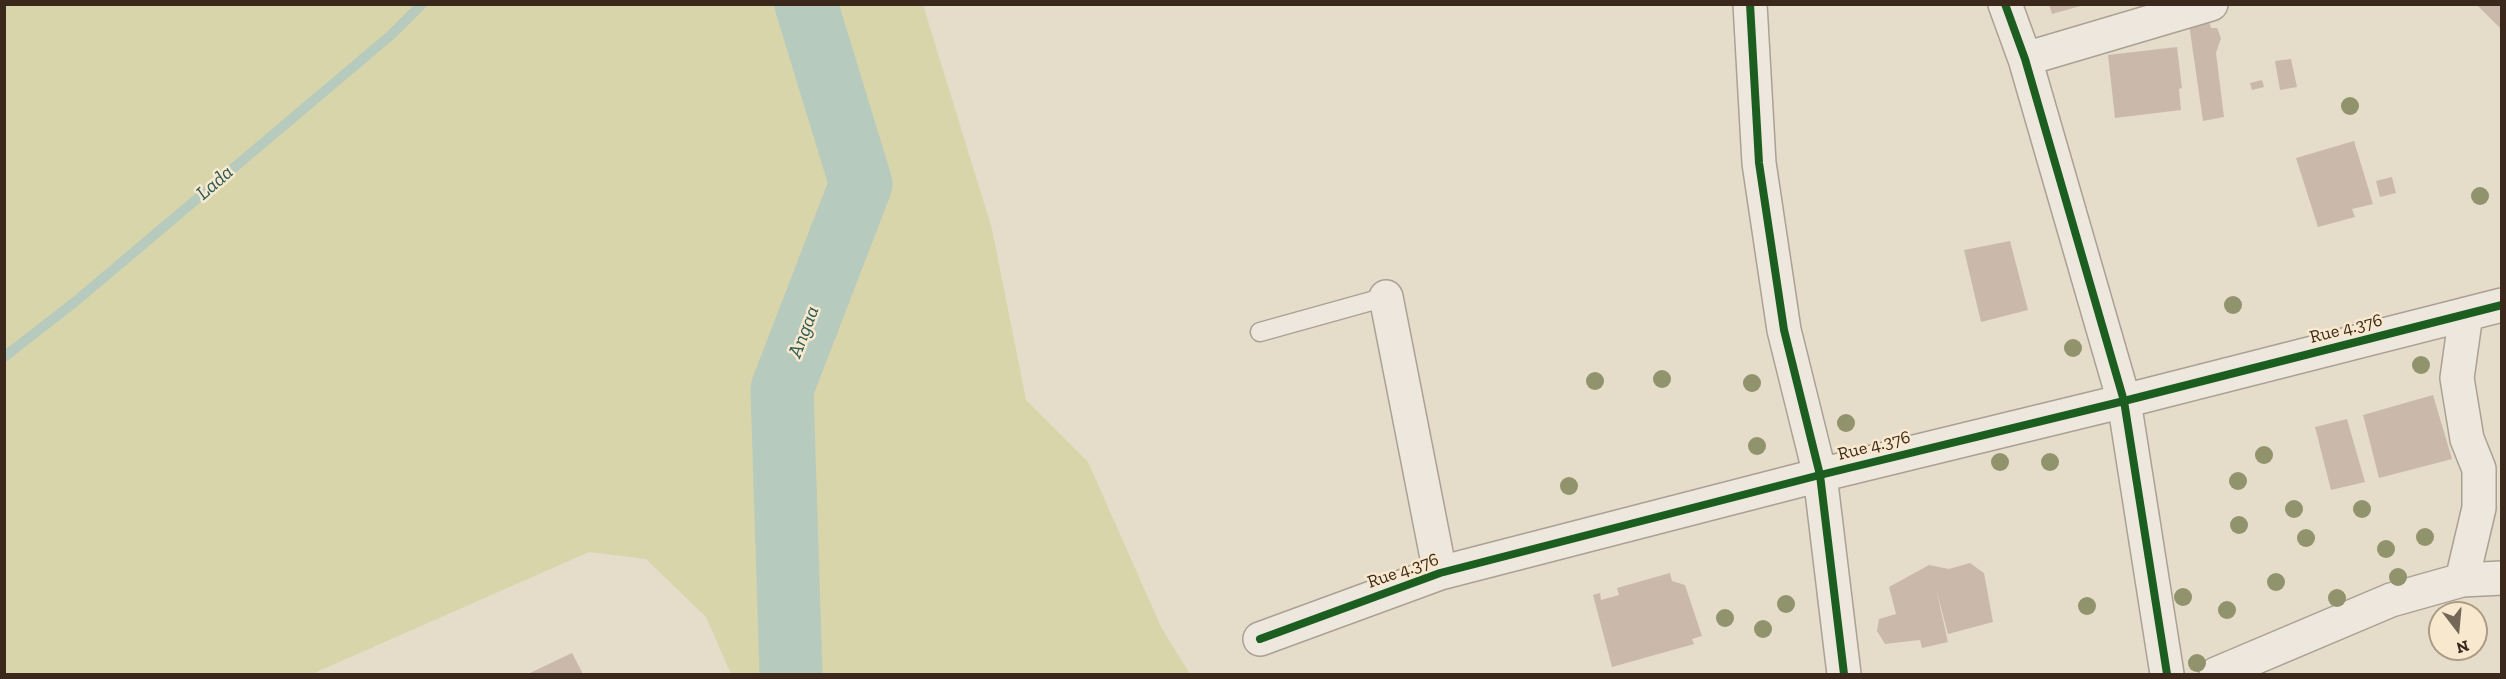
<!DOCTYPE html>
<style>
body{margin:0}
#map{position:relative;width:2506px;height:679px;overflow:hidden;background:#e5dcca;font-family:"Zilla Slab",serif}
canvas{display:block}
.frame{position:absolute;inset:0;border:6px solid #39281b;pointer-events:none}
.north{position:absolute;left:2428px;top:601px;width:60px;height:60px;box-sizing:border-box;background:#f8e9ce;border:2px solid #ac9c86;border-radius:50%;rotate:164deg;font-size:16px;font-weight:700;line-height:24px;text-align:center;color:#39281b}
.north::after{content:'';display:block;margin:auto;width:21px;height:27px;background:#756758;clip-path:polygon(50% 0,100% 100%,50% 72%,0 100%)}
</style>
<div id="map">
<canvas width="2506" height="679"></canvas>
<div class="frame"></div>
<div class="north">N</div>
</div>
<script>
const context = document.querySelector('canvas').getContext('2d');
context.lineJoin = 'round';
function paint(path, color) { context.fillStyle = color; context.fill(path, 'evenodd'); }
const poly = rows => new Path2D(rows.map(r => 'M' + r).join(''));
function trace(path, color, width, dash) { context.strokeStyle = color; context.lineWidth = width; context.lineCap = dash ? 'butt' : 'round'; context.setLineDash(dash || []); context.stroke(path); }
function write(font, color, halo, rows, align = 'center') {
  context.font = font + ' "Zilla Slab",serif'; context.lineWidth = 5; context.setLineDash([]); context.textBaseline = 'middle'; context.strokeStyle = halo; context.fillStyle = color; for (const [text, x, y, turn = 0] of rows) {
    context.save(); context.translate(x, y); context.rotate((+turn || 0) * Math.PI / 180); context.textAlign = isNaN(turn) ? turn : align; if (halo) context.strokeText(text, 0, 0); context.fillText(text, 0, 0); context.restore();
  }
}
paint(poly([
 [4,5,923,5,992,229,1026,400,1088,462,1162,629,1190,674,731,674,706,617,646,559,589,552,312,674,5,674]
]), '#d8d5ab');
trace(poly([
 [4,357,76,301,391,35,422,4]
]), '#b6cabd', 10);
trace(poly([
 [791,674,782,389,861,184,806,4]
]), '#b6cabd', 63);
paint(poly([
 [2049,4,2084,4,2084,5,2052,14],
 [2476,4,2502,4,2502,30],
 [2209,21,2211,28,2217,28,2221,38,2216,53,2224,117,2203,121,2189,24],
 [2177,47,2182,88,2179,89,2181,110,2115,118,2108,55],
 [2291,59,2297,87,2280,90,2275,61],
 [2262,80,2264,87,2252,90,2250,83],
 [2354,141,2373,204,2352,209,2355,217,2318,227,2296,158],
 [2392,177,2396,193,2380,197,2376,181],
 [2010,241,2028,310,1981,322,1964,250],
 [2433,395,2452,459,2379,478,2363,415],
 [2347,419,2365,482,2331,490,2315,427],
 [1970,563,1984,573,1993,622,1948,634,1936,589,1948,642,1922,648,1920,640,1885,644,1877,631,1879,619,1896,614,1889,587,1929,565,1949,569],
 [1670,573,1672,581,1685,585,1702,636,1692,639,1694,644,1612,667,1593,595,1600,593,1601,600,1619,595,1617,588],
 [572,653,583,674,528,674]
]), '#cab9ab');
const service = poly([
 [1260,332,1386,297]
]);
const minor = poly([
 [1750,4,1759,163,1784,330,1820,475,1844,674],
 [2005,4,2025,59,2124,401,2167,674],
 [2025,59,2211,4],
 [1386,297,1440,573],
 [2462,580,2479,508,2479,469,2467,439,2457,378,2466,314],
 [1260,639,1440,573,1820,475,2124,401,2502,305],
 [2216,674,2391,600,2462,580,2502,578]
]);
trace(service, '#aaa194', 21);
trace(minor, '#aaa194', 36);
trace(service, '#ede7dd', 18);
trace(minor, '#ede7dd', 33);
trace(poly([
 [1750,4,1759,163,1784,330,1820,475,1844,674],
 [2005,4,2025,59,2124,401,2167,674],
 [1260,639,1440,573,1820,475,2124,401,2502,305]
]), '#1b5e20', 8);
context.fillStyle = '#91936c';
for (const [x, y] of [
 [2350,106],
 [2480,196],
 [2233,305],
 [2073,348],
 [2421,365],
 [1662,379],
 [1595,381],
 [1752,383],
 [1846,423],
 [1757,446],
 [2264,455],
 [2000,462],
 [2050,462],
 [2238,481],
 [1569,486],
 [2294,509],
 [2362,509],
 [2239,525],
 [2425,537],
 [2306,538],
 [2386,549],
 [2398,577],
 [2276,582],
 [2183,597],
 [2337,598],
 [1786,604],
 [2087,606],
 [2227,610],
 [1725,618],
 [1763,629],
 [2197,663]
]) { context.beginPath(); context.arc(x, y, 9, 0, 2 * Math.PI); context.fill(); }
write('18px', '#39281b', '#f8e9ce', [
 ["Rue 4.376",2346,329,-14],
 ["Rue 4.376",1874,446,-14],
 ["Rue 4.376",1403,571,-19]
]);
write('italic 20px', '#295b54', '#f8e9ce', [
 ["Lada",215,183,-41],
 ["Angaa",804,332,-69]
]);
</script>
